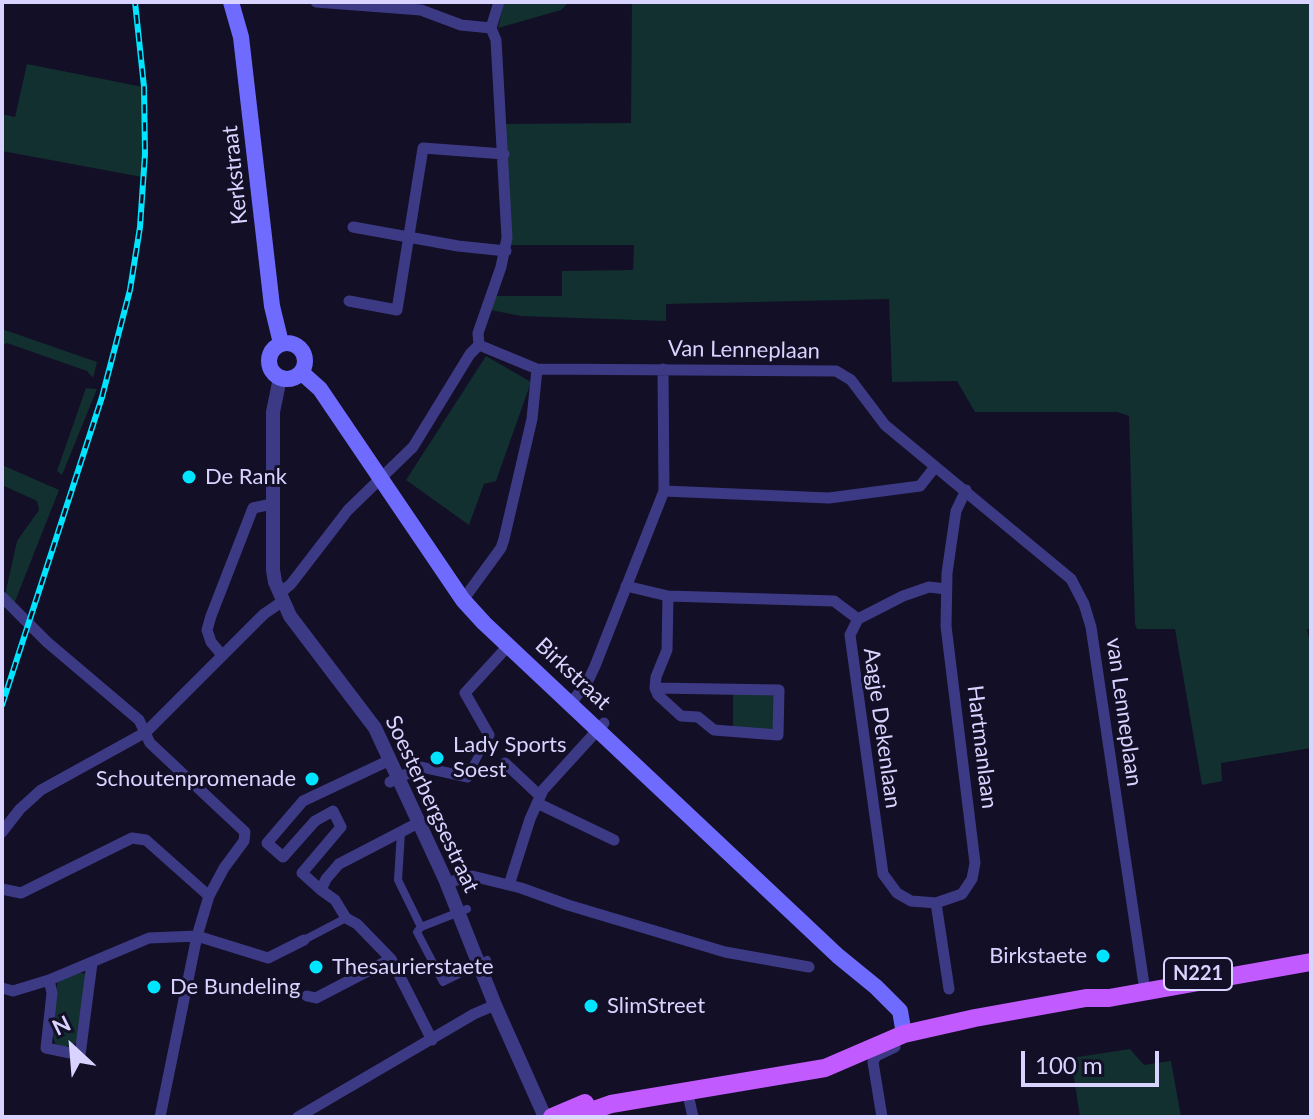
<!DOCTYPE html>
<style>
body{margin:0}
#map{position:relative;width:1313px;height:1119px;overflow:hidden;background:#130f26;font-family:Lato,sans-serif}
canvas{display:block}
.frame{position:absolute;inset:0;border:4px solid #d9d4ff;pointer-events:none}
.north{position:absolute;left:32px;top:1007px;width:80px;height:80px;-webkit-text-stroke:6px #130f26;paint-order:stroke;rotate:334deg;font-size:22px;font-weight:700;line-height:32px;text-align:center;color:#d9d4ff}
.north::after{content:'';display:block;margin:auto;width:28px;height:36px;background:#d9d4ff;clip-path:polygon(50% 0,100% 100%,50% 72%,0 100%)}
.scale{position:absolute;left:1021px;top:1051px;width:138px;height:36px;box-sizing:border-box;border:4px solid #d9d4ff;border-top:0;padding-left:10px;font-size:24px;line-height:28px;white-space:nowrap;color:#d9d4ff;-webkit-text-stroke:6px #130f26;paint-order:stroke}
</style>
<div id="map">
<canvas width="1313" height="1119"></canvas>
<div class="frame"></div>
<div class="north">N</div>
<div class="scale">100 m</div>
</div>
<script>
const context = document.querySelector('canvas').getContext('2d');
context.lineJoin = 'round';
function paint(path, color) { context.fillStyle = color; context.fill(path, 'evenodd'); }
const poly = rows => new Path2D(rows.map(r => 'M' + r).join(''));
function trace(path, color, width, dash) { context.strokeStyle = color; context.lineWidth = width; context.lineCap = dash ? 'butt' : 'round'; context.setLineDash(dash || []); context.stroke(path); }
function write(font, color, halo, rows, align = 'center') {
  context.font = font + ' Lato,sans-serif'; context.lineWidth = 6; context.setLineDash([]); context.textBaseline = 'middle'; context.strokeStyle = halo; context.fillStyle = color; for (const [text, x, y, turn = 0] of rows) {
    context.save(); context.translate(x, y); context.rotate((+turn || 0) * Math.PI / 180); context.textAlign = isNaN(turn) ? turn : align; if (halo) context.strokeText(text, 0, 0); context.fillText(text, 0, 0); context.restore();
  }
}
paint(poly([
 [504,2,569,2,561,10,498,28],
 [632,2,1311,2,1311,629,1307,629,1311,648,1311,748,1221,763,1222,781,1202,785,1175,629,1137,629,1135,624,1129,416,1117,412,975,412,957,381,892,382,889,299,666,304,666,321,521,316,491,310,493,296,562,296,562,271,633,270,634,245,507,245,502,124,631,123],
 [27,64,143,87,142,177,2,151,2,114,15,117],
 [2,329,97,362,93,378,87,371,7,343,2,346],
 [486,356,531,382,496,481,484,484,469,525,406,480],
 [86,388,97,389,62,475,57,471],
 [2,465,59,490,14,604,5,595,17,541,39,510,37,501,2,485],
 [733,691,775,693,775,732,733,732],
 [76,972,87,974,77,1043,66,1047,59,1046,55,1043,51,1030,57,986,58,980],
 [1130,1049,1144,1065,1171,1061,1181,1117,1080,1117,1071,1058]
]), '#12302f');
trace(poly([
 [467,777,489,735],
 [401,832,398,880,421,927,417,932,443,982,487,960],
 [421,927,467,909],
 [304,940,346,918]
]), '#3d3a85', 8);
trace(poly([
 [316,2,421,10,461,25,491,28],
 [353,227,458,246,506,251],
 [349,301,397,310,423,148,504,154],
 [479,345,537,369,836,371,851,380,885,425,1071,579,1084,604,1091,627,1145,991],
 [664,491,829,498,920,486,935,467],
 [626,586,668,596,834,601,858,619],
 [946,589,929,587,903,596,858,619,850,635,883,874,897,893,911,901,936,903,962,894,972,879,975,863,946,626,947,573,956,511,966,490],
 [279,594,291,584,348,510,413,447,470,354,479,345,478,333,501,267,507,238,496,40,491,28,499,2],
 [2,597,47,642,139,720,150,743,245,832,244,841,224,868,209,896,197,936,160,1117],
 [463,600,501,548,504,539,532,419,537,369],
 [222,655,211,642,207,630,211,616,253,508,272,504],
 [655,688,658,695,681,716,698,717,714,730,778,735,779,690,655,688,656,677,667,650,668,596],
 [570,704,587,683,595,666,664,491,663,369],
 [489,735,465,693,508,646],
 [390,760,303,801,267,843,283,857,315,821,333,811,341,827,302,873,321,890,326,879,339,864,418,823],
 [505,763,540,796],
 [390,782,421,767,467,777],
 [537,803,614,840],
 [2,832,20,809,41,790,146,732,264,614,283,601],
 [446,883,472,876,521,888,568,905,725,952,809,967],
 [509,885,530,819,543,790,604,723],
 [2,889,21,893,132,838,146,840,209,896],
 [321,890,335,900,346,918,357,924,391,959,432,1040],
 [936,903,949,989],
 [49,980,52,993,46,1048,80,1055,92,963],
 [2,988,13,991,49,980,149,938,197,936,268,958,304,940],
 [307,996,316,998,391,959],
 [687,1090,693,1117],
 [298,1117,474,1014,495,1005],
 [882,1117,873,1062,876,1056,895,1047]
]), '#3d3a85', 11);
trace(poly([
 [280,378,273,412,273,570,275,582,290,616,375,728,445,879,495,1005,545,1117]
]), '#3d3a85', 14);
trace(poly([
 [231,2,241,37,272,306,281,343],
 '269 361a18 18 0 1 1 36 0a18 18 0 1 1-36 0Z',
 [301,372,320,389,463,600,484,623,838,956,876,987,900,1011,904,1034]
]), '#6f6bff', 16);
trace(poly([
 [552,1117,585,1103],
 [574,1117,611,1104,825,1068,904,1034,975,1018,1086,998,1109,998,1311,962]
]), '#c25bff', 18);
const rail = poly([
 [2,705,102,397,130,290,140,227,145,154,144,87,135,2]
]);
trace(rail, '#00e5ff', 6);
trace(rail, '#130f26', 3, [9]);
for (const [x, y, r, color] of [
 [189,477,8,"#00e5ff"],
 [437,758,8,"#00e5ff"],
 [312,779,8,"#00e5ff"],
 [1103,956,8,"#00e5ff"],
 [316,967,8,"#00e5ff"],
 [154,987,8,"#00e5ff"],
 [591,1006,8,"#00e5ff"]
]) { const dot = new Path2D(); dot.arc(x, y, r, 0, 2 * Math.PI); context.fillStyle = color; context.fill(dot); trace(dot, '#130f26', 3); }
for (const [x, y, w] of [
 [1198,974,68]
]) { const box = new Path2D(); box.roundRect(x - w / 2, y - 16, w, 32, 6); context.fillStyle = '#130f26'; context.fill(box); trace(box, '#d9d4ff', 2); }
write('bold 20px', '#d9d4ff', null, [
 ["N221",1198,974]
]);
write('22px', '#d9d4ff', '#130f26', [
 ["Kerkstraat",235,175,-96],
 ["Van Lenneplaan",744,350,1],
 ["Birkstraat",573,674,43],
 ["van Lenneplaan",1124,712,82],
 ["Aagje Dekenlaan",882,728,82],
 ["Hartmanlaan",982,747,83],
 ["Soesterbergsestraat",432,804,65]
]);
write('22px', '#d9d4ff', '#130f26', [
 ["De Rank",205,477],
 ["Lady Sports",453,745],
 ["Soest",453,770],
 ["Schoutenpromenade",296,779,"right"],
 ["Birkstaete",1087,956,"right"],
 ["Thesaurierstaete",332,967],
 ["De Bundeling",170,987],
 ["SlimStreet",607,1006]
], 'left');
</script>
